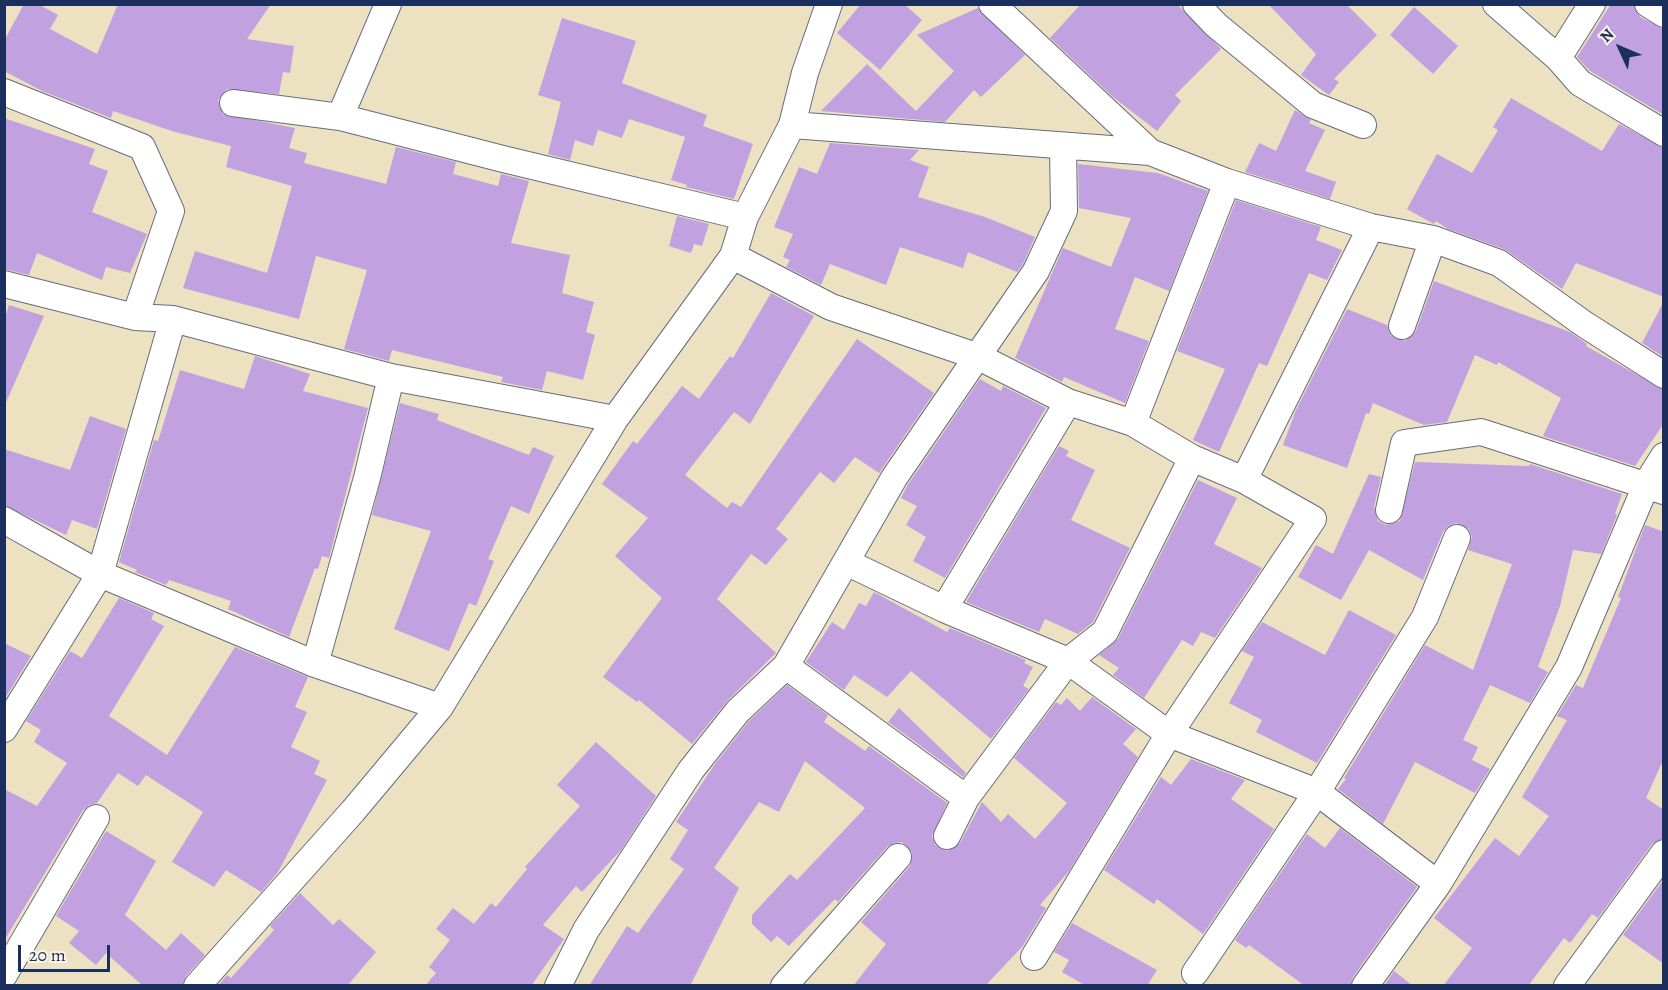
<!DOCTYPE html>
<style>
body{margin:0}
#map{position:relative;width:1668px;height:990px;overflow:hidden;background:#ece1c0;font-family:Alegreya,serif}
canvas{display:block}
.frame{position:absolute;inset:0;border:6px solid #1b2f5e;pointer-events:none}
.north{position:absolute;left:1590px;top:18px;width:60px;height:60px;-webkit-text-stroke:4px #fcf5e5;paint-order:stroke;rotate:314deg;font-size:16px;font-weight:700;line-height:24px;text-align:center;color:#1b2f5e}
.north::after{content:'';display:block;margin:auto;width:21px;height:27px;background:#1b2f5e;clip-path:polygon(50% 0,100% 100%,50% 72%,0 100%)}
.scale{position:absolute;left:18px;top:945px;width:92px;height:27px;box-sizing:border-box;border:3px solid #1b2f5e;border-top:0;padding-left:8px;font-size:18px;line-height:21px;white-space:nowrap;color:#1b2f5e;-webkit-text-stroke:4px #fcf5e5;paint-order:stroke}
</style>
<div id="map">
<canvas width="1668" height="990"></canvas>
<div class="frame"></div>
<div class="north">N</div>
<div class="scale">20 m</div>
</div>
<script>
const context = document.querySelector('canvas').getContext('2d');
context.lineJoin = 'round';
function paint(path, color) { context.fillStyle = color; context.fill(path, 'evenodd'); }
const poly = rows => new Path2D(rows.map(r => 'M' + r).join(''));
function trace(path, color, width, dash) { context.strokeStyle = color; context.lineWidth = width; context.lineCap = dash ? 'butt' : 'round'; context.setLineDash(dash || []); context.stroke(path); }
paint(poly([
 [24,4,38,4,58,15,50,29,97,54,118,4,271,4,247,39,294,46,290,73,283,72,279,94,227,89,218,100,223,114,295,128,289,148,307,153,304,163,386,184,396,147,456,162,453,174,498,186,501,174,529,181,511,243,570,255,562,293,594,302,586,332,595,335,583,380,547,371,542,390,501,382,503,377,392,350,389,361,344,349,367,270,316,256,299,319,183,288,195,251,267,273,292,186,226,167,231,146,175,132,113,111,111,118,42,91,4,71,4,41],
 [861,4,904,4,922,20,880,70,837,33],
 [1081,4,1177,4,1221,49,1175,95,1181,101,1157,131,1113,97,1050,38],
 [1268,4,1346,4,1377,35,1334,79,1339,82,1329,95,1301,75,1316,54],
 [1611,4,1633,4,1640,17,1664,29,1664,115,1590,71,1577,57],
 [1414,7,1458,46,1433,74,1390,35],
 [978,8,1025,55,981,97,974,90,945,122,821,111,867,64,916,111,954,71,917,35],
 [562,18,636,41,622,83,707,115,703,126,753,144,734,199,686,187,687,185,671,180,685,137,629,119,622,138,598,130,593,146,575,140,570,160,548,154,561,102,538,95],
 [1511,98,1602,151,1619,124,1664,148,1664,297,1576,263,1562,289,1504,249,1448,229,1436,221,1434,224,1407,209,1437,154,1472,173,1498,130,1493,127],
 [1295,110,1311,120,1309,123,1325,130,1305,171,1336,182,1330,199,1245,172,1259,143,1276,151],
 [4,118,95,149,89,164,108,171,92,212,147,234,130,273,106,267,102,280,37,253,29,275,4,269],
 [830,143,919,150,910,160,929,167,918,197,985,217,1035,237,1023,264,1017,272,968,252,963,268,900,247,886,285,830,264,821,285,786,267,790,260,783,257,793,234,774,227,799,167,817,174],
 [1078,164,1158,173,1208,191,1169,291,1135,277,1115,329,1149,341,1125,403,1064,377,1062,382,1015,358,1063,248,1111,267,1131,218,1079,208],
 [1236,200,1321,227,1316,240,1342,250,1327,280,1309,273,1267,366,1259,363,1219,452,1193,440,1225,369,1177,351],
 [677,216,709,224,702,246,694,244,691,253,669,246],
 [1434,281,1570,332,1587,344,1586,346,1664,390,1664,423,1635,466,1543,436,1561,398,1498,362,1497,365,1475,355,1447,422,1424,425,1373,403,1369,414,1366,413,1347,468,1283,445,1296,410,1347,309,1387,325,1391,336,1405,341,1416,331],
 [771,293,814,316,750,424,734,412,685,475,727,508,732,502,741,507,857,339,934,393,879,473,855,457,834,483,820,472,776,529,788,539,766,565,751,554,717,599,776,653,728,700,692,744,639,700,637,702,603,677,662,598,615,556,648,518,602,484,633,441,637,444,682,386,699,399,730,356,733,358],
 [1664,301,1664,357,1642,343],
 [9,305,44,316,4,407,4,321],
 [255,356,310,374,303,391,368,408,329,558,322,556,318,569,315,568,289,637,228,609,231,601,169,580,166,585,135,572,137,570,119,562,154,440,158,441,180,370,244,389],
 [980,379,1001,391,1003,386,1046,408,945,578,913,561,926,537,906,525,917,506,901,498,907,486],
 [400,403,439,414,437,420,529,455,533,447,554,456,529,514,511,506,488,559,494,561,476,606,469,603,449,651,394,629,431,531,372,515],
 [90,416,126,429,97,529,72,520,66,535,4,505,4,449,70,470],
 [1059,446,1069,451,1066,456,1095,470,1071,520,1130,548,1093,622,1078,634,1045,619,1039,632,966,602],
 [1415,462,1529,466,1530,464,1622,494,1615,514,1617,515,1601,554,1573,550,1560,606,1538,667,1548,672,1530,703,1490,685,1463,740,1478,747,1472,760,1490,769,1475,793,1415,762,1383,824,1338,789,1346,779,1344,778,1425,645,1473,670,1512,564,1468,550,1472,537,1469,529,1456,523,1448,526,1443,532,1423,580,1369,550,1341,600,1298,577,1316,545,1333,554,1369,474,1381,477,1374,507,1378,521,1386,525,1400,521],
 [1198,480,1237,498,1214,544,1262,568,1215,638,1201,632,1193,646,1182,640,1144,698,1113,675,1119,668,1099,655,1118,639],
 [1645,525,1664,532,1664,758,1646,798,1664,810,1664,838,1652,844,1598,918,1592,914,1570,943,1564,938,1528,986,1443,986,1472,948,1434,918,1495,838,1519,856,1549,816,1522,797,1567,720,1557,716,1576,685,1583,688,1621,598,1618,597],
 [874,592,947,632,950,628,1026,660,1024,663,1033,667,1023,686,1029,689,991,739,911,671,887,697,854,675,844,690,806,662,832,622,844,630,859,603,866,606],
 [119,598,154,613,151,619,164,626,109,716,167,755,235,647,308,677,295,707,307,712,291,747,320,761,314,774,327,780,278,872,261,892,226,870,214,887,172,862,203,812,146,775,138,786,118,773,97,803,89,805,83,810,4,941,4,789,37,806,67,763,34,742,41,730,26,721,70,651,82,658],
 [1349,610,1396,635,1317,763,1256,732,1262,720,1229,703,1254,657,1242,651,1262,622,1325,655],
 [4,643,31,656,4,700],
 [787,685,828,715,824,722,865,751,869,746,947,803,932,836,935,845,947,851,960,843,982,802,1001,822,1008,814,1035,839,1067,803,1014,758,1056,702,1061,705,1067,698,1080,711,1092,697,1136,729,1123,744,1138,757,1069,871,1040,905,1046,908,1022,947,985,986,853,986,886,944,861,922,910,866,912,852,902,842,894,843,887,847,838,902,835,899,789,946,777,936,771,942,752,924,752,915,790,874,797,880,865,808,805,761,779,812,759,802,714,868,739,888,690,986,589,986,627,926,638,933,684,869,670,859,688,830,676,822,715,764,749,721],
 [899,708,966,773,963,777,888,722],
 [596,742,656,796,621,850,582,892,576,886,543,925,564,939,531,986,425,986,436,973,429,967,450,940,436,929,453,908,474,924,491,903,496,907,527,869,525,867,580,806,557,785],
 [1191,759,1245,780,1231,799,1274,829,1203,934,1157,899,1154,904,1104,870,1161,777,1171,785],
 [1340,828,1417,887,1353,977,1350,986,1305,986,1249,945,1246,948,1235,940,1307,834,1325,848],
 [106,831,156,861,125,915,166,950,181,933,205,955,186,976,182,986,143,986,106,953,96,965,69,943,79,931,56,916],
 [1664,879,1664,964,1623,935],
 [300,893,333,925,339,919,376,952,347,986,218,986,227,975,231,978,274,930,270,926],
 [1072,923,1157,970,1147,986,1086,986,1062,972,1069,960,1054,952],
 [1394,971,1413,986,1384,986]
]), '#c1a1e0');
const street = poly([
 [992,4,1150,152],
 [1196,4,1216,25,1313,105,1363,125],
 [1496,4,1558,58,1580,83,1664,133],
 [1648,4,1664,14],
 [1558,58,1592,4],
 [4,92,142,147,171,211,135,317],
 [233,103,340,117,388,4],
 [340,117,503,159,745,217],
 [792,125,1150,152,1227,182,1371,227,1433,239,1499,263,1584,324,1664,375],
 [733,256,831,307,979,357,1068,402,1133,423,1192,458,1244,480,1313,519,1169,734,1034,957],
 [4,284,135,317,173,319,391,377,615,419],
 [1402,326,1433,239],
 [1133,423,1227,182],
 [1244,480,1371,227],
 [1389,510,1404,443,1481,432,1663,491],
 [4,520,100,574,315,664,440,707],
 [846,562,944,609,1068,661,1169,734,1317,792,1438,884,1569,667,1647,483,1664,456],
 [944,609,1068,402],
 [315,664,367,478,391,377],
 [786,666,966,798,1068,661,1105,632,1192,458],
 [4,729,100,574,173,319],
 [947,836,966,798],
 [1195,973,1317,792,1425,617,1457,538],
 [4,975,96,818],
 [197,986,353,811,440,707,615,419,733,256,745,217,792,125,805,73,829,4],
 [558,986,586,930,691,770,738,711,786,666,894,478,1036,271,1064,211,1063,146],
 [784,986,898,857],
 [1365,986,1438,884],
 [1567,986,1664,853]
]);
trace(street, '#646d80', 28);
trace(street, '#fff', 26);
</script>
